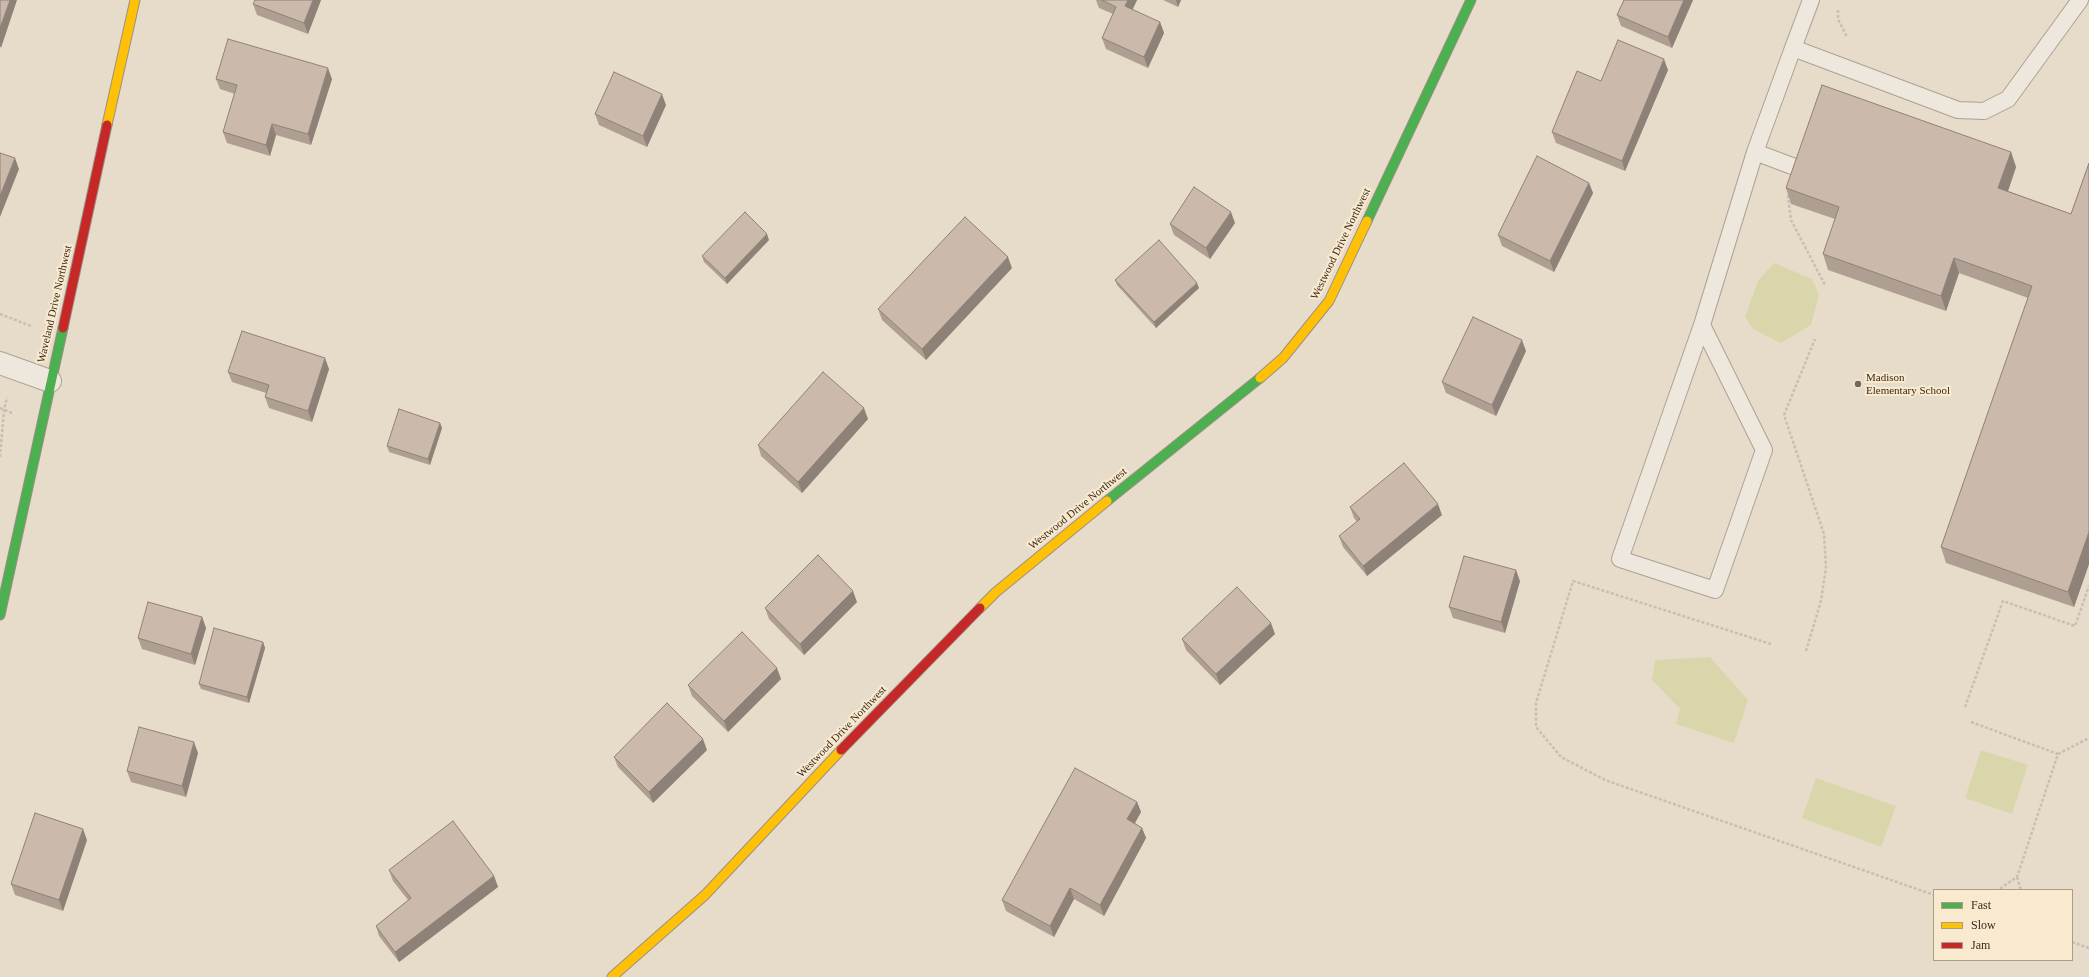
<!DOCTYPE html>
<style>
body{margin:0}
#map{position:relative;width:2089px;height:977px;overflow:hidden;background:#e7dcca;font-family:Georgia,serif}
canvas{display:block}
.legend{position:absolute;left:1933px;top:889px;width:140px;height:72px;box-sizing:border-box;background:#f9eacf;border:1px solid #ad9c87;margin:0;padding:5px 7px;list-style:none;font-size:12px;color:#3b281b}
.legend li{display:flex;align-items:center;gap:8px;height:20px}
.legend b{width:20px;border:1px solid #ad9c87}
</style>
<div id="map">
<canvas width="2089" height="977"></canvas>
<ul class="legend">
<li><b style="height:5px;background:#4caf50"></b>Fast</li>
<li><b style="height:5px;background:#ffc107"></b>Slow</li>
<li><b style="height:5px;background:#c62828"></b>Jam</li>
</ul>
</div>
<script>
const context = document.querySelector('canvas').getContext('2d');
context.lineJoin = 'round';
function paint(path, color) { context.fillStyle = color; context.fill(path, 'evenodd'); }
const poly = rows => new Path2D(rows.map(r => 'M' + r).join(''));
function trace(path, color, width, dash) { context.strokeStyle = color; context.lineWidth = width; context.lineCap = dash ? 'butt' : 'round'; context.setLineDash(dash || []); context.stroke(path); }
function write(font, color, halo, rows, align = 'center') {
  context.font = font + ' Georgia,serif'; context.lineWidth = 4; context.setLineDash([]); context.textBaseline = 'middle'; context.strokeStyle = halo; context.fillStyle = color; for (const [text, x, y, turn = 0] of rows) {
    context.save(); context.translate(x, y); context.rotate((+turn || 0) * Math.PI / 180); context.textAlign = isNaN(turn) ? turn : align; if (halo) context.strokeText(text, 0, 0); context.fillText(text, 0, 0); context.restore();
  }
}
paint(poly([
 [1774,263,1812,279,1819,295,1811,325,1781,343,1753,329,1745,317,1758,281],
 [1710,657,1748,700,1734,743,1676,724,1680,709,1652,680,1655,660],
 [1981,750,2028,765,2012,814,1965,798],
 [1816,778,1896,806,1881,847,1802,818]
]), '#dad6ab');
const lane = poly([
 [1811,0,1793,48,1958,110,1984,111,2008,99,2080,0],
 [1755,152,1800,169],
 [1702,325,1764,450,1715,590,1620,559,1702,325,1755,152,1793,48]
]);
const street = poly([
 [0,363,50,381]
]);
const fast = poly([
 [1367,221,1471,0],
 [1107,501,1260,378],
 [0,615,63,328]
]);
const slow = poly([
 [107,125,135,0],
 [1260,378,1283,358,1329,301,1367,221],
 [980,608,996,592,1107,501],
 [612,977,705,895,841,750]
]);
const jam = poly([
 [63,328,107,125],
 [841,750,980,608]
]);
trace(lane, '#aca194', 18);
trace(street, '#aca194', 24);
trace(fast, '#9b9084', 11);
trace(slow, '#9b9084', 11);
trace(jam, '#9b9084', 11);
trace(poly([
 [1838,10,1838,19,1847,37],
 [1788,195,1791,220,1825,285],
 [0,314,31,326],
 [0,408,12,413],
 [0,457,4,410,7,397],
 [1771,644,1573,581,1536,703,1536,727,1561,757,1605,780,1934,895],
 [1806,651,1821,601,1826,567,1824,534,1784,415,1815,339],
 [1965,707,2003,601,2075,626,2089,586],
 [1971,722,2058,754,2017,877,1998,890],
 [2058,754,2089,738],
 [2017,877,2021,890],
 [2072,942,2089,948]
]), '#c7beb4', 2.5, [3, 2]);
trace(lane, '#eee7dd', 16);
trace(street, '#eee7dd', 22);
trace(fast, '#4caf50', 9);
trace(slow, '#ffc107', 9);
trace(jam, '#c62828', 9);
paint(poly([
 [321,0,308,34,257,15,253,4],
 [1096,0,1137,0,1132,10,1160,22,1164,33,1148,68,1106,49,1102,38,1113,14,1099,8],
 [1163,0,1181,0,1178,7],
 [1624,0,1693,0,1672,48,1621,26,1617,15],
 [1668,70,1625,171,1556,143,1552,132,1601,81],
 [216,79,332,79,311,145,276,135,270,156,227,143,223,132,235,94,220,89],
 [666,105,647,147,599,125,595,114],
 [2011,152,2016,167,2008,191,2071,214,2089,163,2089,564,2074,607,1946,563,1941,547,2028,298,1959,273,1946,311,1828,270,1823,254,1835,219,1791,204,1786,188],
 [1589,183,1593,193,1554,272,1502,246,1498,235],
 [1235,223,1210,259,1174,235,1170,224],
 [769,240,727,284,704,262,702,256],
 [1012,268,926,360,882,320,878,309],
 [1115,280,1199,288,1156,328,1117,285],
 [1526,351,1496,416,1446,393,1442,382],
 [329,369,312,422,269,408,265,397,266,393,232,382,228,372],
 [868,419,802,493,761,456,758,445],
 [440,423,442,428,430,465,389,452,387,446],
 [1350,507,1442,515,1367,576,1343,547,1339,536,1357,522,1354,518],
 [1520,581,1505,633,1453,618,1449,607],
 [857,602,804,655,769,619,765,608],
 [202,617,206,628,195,665,142,649,138,638],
 [1275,634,1220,685,1186,650,1182,639],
 [263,642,265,648,249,703,201,689,199,684],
 [781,679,728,732,692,696,688,685],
 [707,750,653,803,618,767,614,757],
 [198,753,186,797,131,782,127,771],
 [1137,802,1141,812,1135,823,1142,828,1146,838,1104,916,1074,899,1054,937,1006,911,1002,900],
 [87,840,63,911,15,895,11,884],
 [389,870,494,876,498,887,399,962,379,936,376,926,408,900,393,881]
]), '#af9f93');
paint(poly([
 [10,0,17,0,1,48,0,46,0,28],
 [313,0,321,0,308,34,304,23],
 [1128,0,1137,0,1129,17,1125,6],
 [1176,0,1181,0,1178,7],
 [1684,0,1693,0,1672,48,1668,37],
 [1160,22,1164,33,1148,68,1144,57],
 [1664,59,1668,70,1625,171,1622,161],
 [328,68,332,79,311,145,308,134],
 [662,94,666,105,647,147,643,136],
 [272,124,276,135,270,156,266,145],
 [2011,152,2016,167,2004,203,1998,188],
 [15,158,19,169,0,217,0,196],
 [1589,183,1593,193,1554,272,1550,261],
 [1231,212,1235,223,1210,259,1206,248],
 [767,234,769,240,727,284,725,278],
 [1008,257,1012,268,926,360,922,349],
 [1954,258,1959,273,1946,311,1941,296],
 [1197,283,1199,288,1156,328,1154,322],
 [1522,340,1526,351,1496,416,1492,405],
 [325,358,329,369,312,422,308,411],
 [864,408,868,419,802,493,798,482],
 [440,423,442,428,430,465,428,459],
 [1438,504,1442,515,1367,576,1363,566],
 [2089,532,2089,564,2074,607,2068,592],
 [1516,570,1520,581,1505,633,1501,622],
 [853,591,857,602,804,655,800,644],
 [202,617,206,628,195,665,191,654],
 [1271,623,1275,634,1220,685,1216,674],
 [263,642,265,648,249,703,247,697],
 [777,668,781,679,728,732,724,721],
 [703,739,707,750,653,803,649,792],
 [194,742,198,753,186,797,182,786],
 [1137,802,1141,812,1131,830,1127,819],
 [1142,828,1146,838,1104,916,1100,905],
 [83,829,87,840,63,911,59,900],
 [494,876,498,887,399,962,395,952],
 [1070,888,1074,899,1054,937,1050,926]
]), '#8e8278');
const building = poly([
 [0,0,10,0,0,28,0,0],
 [255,0,313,0,304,23,253,4,255,0],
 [1102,0,1128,0,1125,6,1160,22,1144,57,1102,38,1116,7,1102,0],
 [1624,0,1684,0,1668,37,1617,15,1624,0],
 [228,39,328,68,308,134,272,124,266,145,223,132,237,85,216,79,228,39],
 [1618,40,1664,59,1622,161,1552,132,1577,71,1601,81,1618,40],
 [614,72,662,94,643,136,595,114,614,72],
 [1822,85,2011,152,1998,188,2071,214,2089,163,2089,532,2068,592,1941,547,2032,286,1954,258,1941,296,1823,254,1839,207,1786,188,1822,85],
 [0,153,15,158,0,196,0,153],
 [1537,156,1589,183,1550,261,1498,235,1537,156],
 [1194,187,1231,212,1206,248,1170,224,1194,187],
 [745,212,767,234,725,278,702,256,745,212],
 [965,217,1008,257,922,349,878,309,965,217],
 [1159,240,1197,283,1154,322,1115,280,1159,240],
 [1473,317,1522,340,1492,405,1442,382,1473,317],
 [242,331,325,358,308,411,265,397,269,385,228,372,242,331],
 [823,372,864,408,798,482,758,445,823,372],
 [399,409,440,423,428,459,387,446,399,409],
 [1404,463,1438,504,1363,566,1339,536,1360,519,1350,507,1404,463],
 [818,555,853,591,800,644,765,608,818,555],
 [1464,556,1516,570,1501,622,1449,607,1464,556],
 [1237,587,1271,623,1216,674,1182,639,1237,587],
 [148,602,202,617,191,654,138,638,148,602],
 [214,628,263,642,247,697,199,684,214,628],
 [742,632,777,668,724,721,688,685,742,632],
 [667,703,703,739,649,792,614,757,667,703],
 [139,727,194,742,182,786,127,771,139,727],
 [1075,768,1137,802,1127,819,1142,828,1100,905,1070,888,1050,926,1002,900,1075,768],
 [35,813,83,829,59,900,11,884,35,813],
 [453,821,494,876,395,952,376,926,411,898,389,870,453,821]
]);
paint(building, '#cbb9ab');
trace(building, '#8e8278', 1);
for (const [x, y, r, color] of [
 [1858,384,4,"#776758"]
]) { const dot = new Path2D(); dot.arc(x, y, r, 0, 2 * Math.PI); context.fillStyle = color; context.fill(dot); trace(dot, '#f9eacf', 1.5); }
write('11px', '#3b281b', '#f9eacf', [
 ["Westwood Drive Northwest",1341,244,-64],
 ["Waveland Drive Northwest",55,304,-77],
 ["Westwood Drive Northwest",1078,509,-39],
 ["Westwood Drive Northwest",842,732,-46]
]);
write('11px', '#3b281b', '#f9eacf', [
 ["Madison",1866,378],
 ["Elementary School",1866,391]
], 'left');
</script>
